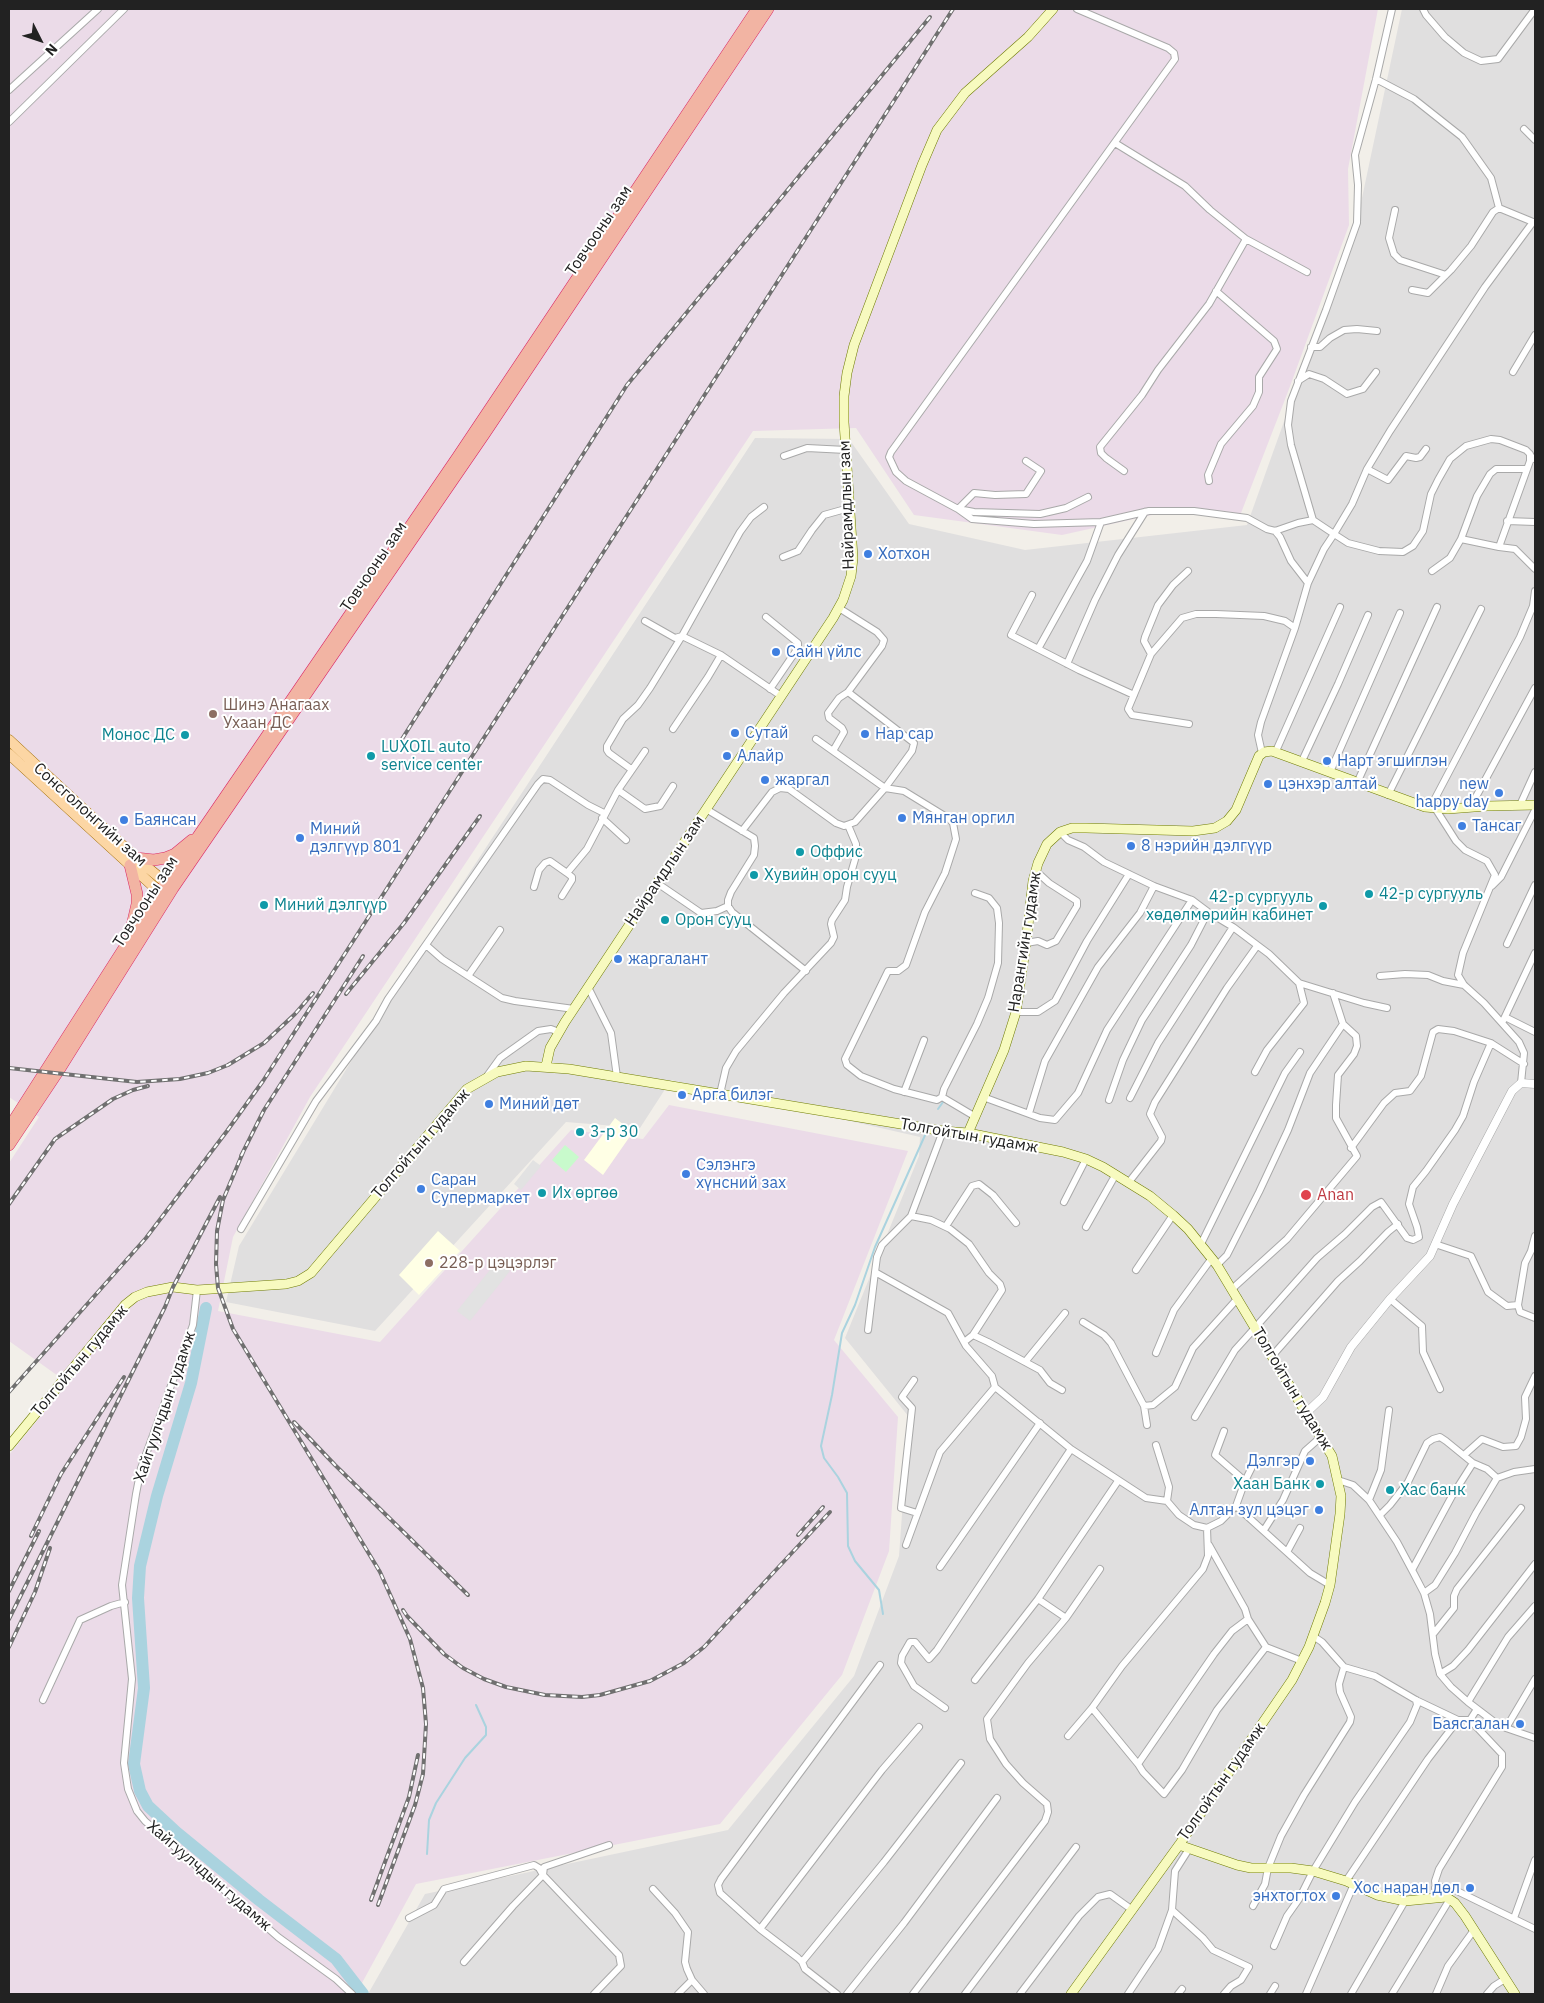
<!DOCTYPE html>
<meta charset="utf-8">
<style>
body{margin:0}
#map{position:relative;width:1544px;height:2003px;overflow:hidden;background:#f2efe9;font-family:"IBM Plex Sans",sans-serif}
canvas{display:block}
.frame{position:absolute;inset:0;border:10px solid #222;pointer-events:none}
.north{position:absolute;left:15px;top:15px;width:50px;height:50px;-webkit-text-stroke:4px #fff;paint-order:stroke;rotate:131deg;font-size:14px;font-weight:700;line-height:20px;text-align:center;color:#222}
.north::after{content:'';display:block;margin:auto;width:18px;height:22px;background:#222;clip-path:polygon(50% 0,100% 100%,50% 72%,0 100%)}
</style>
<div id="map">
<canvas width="1544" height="2003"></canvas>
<div class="frame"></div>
<div class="north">N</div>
</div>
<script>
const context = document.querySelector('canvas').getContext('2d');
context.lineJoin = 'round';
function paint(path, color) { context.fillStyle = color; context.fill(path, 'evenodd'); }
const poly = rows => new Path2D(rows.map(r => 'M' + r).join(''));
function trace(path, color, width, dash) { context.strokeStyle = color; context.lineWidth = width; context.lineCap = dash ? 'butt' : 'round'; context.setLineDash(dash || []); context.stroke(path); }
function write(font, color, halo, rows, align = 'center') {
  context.font = font + ' "IBM Plex Sans",sans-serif'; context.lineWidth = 4; context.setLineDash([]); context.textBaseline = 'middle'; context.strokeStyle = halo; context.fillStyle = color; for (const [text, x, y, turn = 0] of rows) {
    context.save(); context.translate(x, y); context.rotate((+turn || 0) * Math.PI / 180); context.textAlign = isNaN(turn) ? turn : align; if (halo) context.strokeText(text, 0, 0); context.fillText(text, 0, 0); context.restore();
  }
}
paint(poly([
 [1402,9,1535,9,1535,1994,368,1994,425,1894,728,1830,854,1676,899,1556,909,1417,845,1338,919,1156,920,1137,671,1080,640,1128,566,1122,375,1331,226,1302,239,1246,418,951,755,438,849,439,909,524,1025,550,1247,525,1359,212]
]), '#e0dfdf');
paint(poly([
 [9,9,1378,9,1348,169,1349,225,1289,389,1241,513,1152,515,1062,535,914,515,856,428,753,431,310,1097,233,1237,218,1311,380,1342,571,1130,643,1139,669,1105,908,1151,834,1340,898,1417,889,1551,842,1675,720,1824,416,1884,356,1994,9,1994,9,1455,68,1383,9,1341,9,1163,39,1117,9,1097]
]), '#ebdbe8');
paint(poly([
 [615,1118,633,1132,603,1175,584,1160],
 [438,1231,460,1251,419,1295,399,1275]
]), '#ffffe5');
paint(poly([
 [565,1145,579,1157,566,1172,552,1160]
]), '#c8facc');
paint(poly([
 [533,1160,541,1166,521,1190,514,1184],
 [497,1261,510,1271,470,1321,457,1311]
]), '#e2e2e2');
trace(poly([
 [938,1109,943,1102],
 [883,1614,879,1590,855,1561,848,1546,847,1493,838,1477,824,1458,821,1446,832,1395,842,1333,855,1305,875,1247,926,1133],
 [427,1854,429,1820,436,1803,465,1758,486,1735,486,1727,476,1705]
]), '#aad3df', 2);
trace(poly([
 [206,1308,191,1383,157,1496,140,1566,138,1598,144,1688,134,1764,140,1791,148,1806,176,1832,259,1900,336,1959,363,1994]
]), '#aad3df', 12);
const minor = poly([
 [1077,9,1168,48,1174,53,1175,59,891,452,889,457,896,472,906,481,958,509,972,519,1034,524,1101,522,1149,511,1194,511,1247,518,1267,529,1275,531,1298,523,1313,520,1334,534,1352,504,1367,469,1390,431,1485,287,1533,222,1535,222],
 [1423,9,1426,15,1445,37,1464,53,1481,61,1498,59,1535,9],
 [1376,79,1414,99,1462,137,1491,178,1499,208],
 [9,90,98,9],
 [9,122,124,9],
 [1524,129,1535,140],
 [1115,143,1185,186,1210,210,1246,239],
 [1395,210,1389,238,1394,254,1400,260,1446,275],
 [1412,290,1428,293,1451,270,1471,246,1493,212,1499,208,1533,222],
 [1311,347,1320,347,1330,338,1344,330,1357,329,1377,331],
 [1513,372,1535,335],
 [1298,381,1309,374,1324,379,1347,394,1363,389,1376,372],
 [784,456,807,448,846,450],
 [1535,457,1530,461,1499,547,1515,549,1535,569],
 [1026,461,1041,471,1026,494,995,495,974,493,958,509,974,512,1040,514,1066,508,1088,497],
 [1367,469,1388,480,1406,456,1416,458,1420,457,1426,449],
 [1124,471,1106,458,1101,453,1100,447,1142,395,1158,370,1209,304,1246,239,1307,272],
 [1209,481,1208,475,1221,444,1253,406,1259,392,1259,377,1277,349,1274,341,1216,291],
 [764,507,751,517,740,532,682,636,721,655,781,696],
 [1313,520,1291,445,1288,425,1291,401,1326,310,1357,223,1358,185,1355,155,1376,79,1392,9],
 [1507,521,1535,522],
 [1275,531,1280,537,1291,561,1308,583,1295,628],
 [1461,539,1477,496,1490,474,1496,469,1527,469],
 [783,557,798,551,812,530,824,515,849,508],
 [1432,571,1450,558,1461,539,1499,547],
 [1308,583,1324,549,1334,534,1348,543,1379,551,1403,552,1413,546,1423,531,1431,494,1438,480,1450,459,1466,446,1491,439,1500,440,1526,450,1530,454,1530,461],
 [1032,595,1011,635,1079,670,1134,695],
 [766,617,798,643,798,648,770,689],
 [645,621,675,638,682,636],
 [1038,649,1087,561,1101,522],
 [1151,654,1144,641,1145,637,1158,605,1173,585,1188,571],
 [1067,664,1095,600,1118,555,1145,512],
 [1189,724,1132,715,1128,709,1151,654,1182,618,1196,614,1216,614,1264,616,1285,621,1295,628,1261,722,1258,735,1262,753],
 [673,729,708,677,721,655],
 [816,739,885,788,904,791,948,818,953,823,956,839,945,873,925,912,906,965,898,971,888,971,845,1059,847,1065,861,1076,894,1089,937,1100,942,1097,974,1116],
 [833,751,844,732,842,728,829,718,828,713,839,698,848,692,882,646,884,640,877,632,839,608],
 [1276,751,1340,607],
 [1302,761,1338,684,1368,615],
 [631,769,609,753,607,750,607,746,623,719,638,705,650,688,682,636],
 [1330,772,1400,613],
 [1357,783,1437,607],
 [618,790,645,809,660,806,673,786],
 [1388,795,1481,609],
 [1520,805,1535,772],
 [1471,806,1535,688],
 [1430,808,1520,637,1533,606,1535,591],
 [1435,808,1456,841,1465,850,1487,861,1495,875,1463,953,1458,975,1464,985,1484,1003,1519,1042,1524,1053,1521,1083],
 [706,809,754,838,755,846,754,855,731,892,728,900,728,906,732,912,806,971],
 [602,818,626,840],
 [742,831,772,792,780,788,789,789,836,823,844,826,855,822,885,788,912,751,914,743,848,692],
 [1060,832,1068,840,1084,847,1104,862,1154,886,1192,900,1208,912,1233,927,1269,954,1299,983,1364,1003,1387,1008],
 [657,883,701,913,717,911,728,906],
 [1492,886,1501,877,1535,810],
 [534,887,539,870,545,863,550,861,567,873,587,849,618,790,645,751],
 [562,896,572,880,572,877,567,873],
 [500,930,468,976,502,998,515,1001,574,1009],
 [1026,943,1038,941,1047,945,1056,941,1077,906,1077,901,1049,883,1036,871],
 [1507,944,1535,885],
 [426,945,442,959,468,976],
 [1380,976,1405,974,1428,975,1443,981,1464,985],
 [588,987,611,1033,617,1077],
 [1016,1012,1038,1012,1055,1001,1087,941,1129,874],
 [1505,1017,1535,1032],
 [1502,1023,1535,953],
 [1255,1072,1267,1050,1304,1003,1299,983],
 [487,1076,500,1058,538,1031,551,1029,559,1032],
 [904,1092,924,1040],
 [720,1094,726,1068,736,1051,784,993,831,943,834,937,831,924,832,920,845,900,847,887,856,856,856,844,848,825],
 [942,1097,944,1089,977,1024,988,998,998,963,999,923,997,908,989,898,975,893],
 [983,1097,1040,1118,1055,1120,1078,1093,1107,1030,1192,900],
 [1130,1098,1158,1043,1233,927],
 [1109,1100,1123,1060,1142,1020,1191,945,1208,912],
 [1029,1113,1045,1061,1098,967,1140,913,1154,886],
 [1351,1148,1384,1103,1395,1093,1410,1091,1421,1076,1433,1032,1438,1029,1454,1031,1491,1043,1524,1064],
 [1129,1182,1161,1141,1162,1137,1150,1114,1155,1102,1227,988,1257,946],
 [1064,1202,1086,1159],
 [911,1216,943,1131],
 [946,1226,972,1186,979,1184,993,1195,1016,1223],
 [1086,1227,1116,1174],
 [241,1229,316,1101,376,1021,388,999,538,784,543,779,550,780,588,805,604,813],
 [1535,1236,1531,1251,1525,1263,1518,1305,1520,1312,1535,1318],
 [1201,1244,1285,1073,1300,1052],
 [1435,1244,1471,1256,1488,1292,1507,1306,1518,1305],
 [1217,1265,1227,1255,1259,1192,1288,1130,1310,1073,1343,1024],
 [1136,1270,1173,1215],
 [1232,1289,1287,1239,1357,1156,1336,1118,1336,1105,1338,1075,1354,1054,1357,1046,1356,1036,1343,1024,1333,993],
 [197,1290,193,1325,141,1468,136,1494,122,1585,132,1679,124,1763,128,1789,137,1811,145,1821,278,1937,336,1979,352,1994],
 [1390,1299,1422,1326,1423,1352,1440,1389],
 [1083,1322,1104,1335,1111,1343,1144,1406,1147,1425],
 [868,1330,875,1272],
 [973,1335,1002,1290,1000,1284,989,1273,969,1244,950,1229,931,1220,911,1216,882,1245,877,1257,875,1272,948,1313,966,1346,992,1376,995,1387,1071,1449,1146,1498,1167,1501,1179,1515,1194,1525,1207,1528,1221,1521,1236,1506,1310,1573,1330,1585],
 [964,1342,973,1335,988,1342,1040,1370,1050,1383,1062,1390],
 [1156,1353,1174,1310,1212,1258],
 [1273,1355,1338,1281,1360,1261,1388,1232,1398,1224],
 [1025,1362,1065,1313],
 [914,1380,902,1397,912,1408,901,1508,917,1513],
 [1144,1406,1153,1405,1175,1387,1193,1348,1238,1298],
 [1195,1417,1235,1350,1245,1339,1317,1258,1345,1234,1372,1207,1381,1202,1407,1238,1413,1240,1419,1237,1417,1227,1409,1204,1413,1187,1426,1171,1455,1130,1463,1116,1474,1082,1491,1043],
 [1224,1431,1215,1455,1245,1481,1236,1506],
 [1156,1445,1169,1487,1167,1501],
 [1464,1455,1482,1439,1503,1447,1516,1446,1521,1437,1526,1419,1525,1397,1535,1376],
 [1338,1480,1353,1485,1369,1500,1397,1542,1412,1570,1424,1593,1430,1614,1435,1654,1440,1674,1451,1687,1468,1702,1493,1721,1506,1728,1535,1738],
 [1245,1481,1256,1459],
 [1369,1500,1381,1470,1389,1410],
 [1380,1515,1390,1505,1408,1482,1427,1443,1433,1439,1440,1437,1446,1441,1473,1463,1487,1469,1497,1478,1514,1472,1535,1469],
 [1264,1530,1283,1500,1305,1451,1322,1436],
 [906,1545,940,1452,995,1387],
 [1209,1545,1245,1609,1248,1619,1266,1647,1302,1661],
 [1287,1552,1300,1528],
 [940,1567,1040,1423],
 [1412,1570,1452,1496,1473,1463],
 [1424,1593,1435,1585,1455,1553,1476,1513,1497,1478],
 [1038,1599,1066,1618],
 [1434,1633,1454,1608,1454,1596,1457,1589,1521,1508],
 [1313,1636,1322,1642,1344,1667,1375,1676,1416,1700,1458,1720],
 [1440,1674,1453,1666,1468,1650,1535,1564],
 [975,1680,1038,1599,1118,1481],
 [43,1700,80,1620,111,1606,125,1602],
 [1468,1702,1508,1637,1535,1606],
 [945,1708,914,1686,901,1663,902,1656,910,1642,915,1642,929,1659,937,1650,1071,1449],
 [1092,1708,1138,1764,1143,1772,1164,1794,1182,1770,1217,1710,1266,1647],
 [1506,1728,1535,1679],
 [1068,1736,1092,1708,1122,1666,1203,1569,1208,1556,1207,1528],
 [1138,1764,1214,1654,1232,1631,1248,1619],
 [1189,1849,1175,1871,1172,1910,1203,1938,1213,1950,1249,1967,1241,1980,1231,1986,1224,1994],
 [1346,1881,1428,1759,1458,1720,1470,1720],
 [1435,1888,1444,1887,1455,1890,1535,1929],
 [653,1889,675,1913,688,1932,685,1962,687,1969,692,1980,704,1994],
 [1437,1897,1435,1881,1439,1869,1502,1767,1502,1754,1470,1720,1477,1709],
 [1253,1906,1265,1884,1268,1868,1281,1836,1304,1795,1350,1722,1351,1717,1340,1692,1339,1684,1344,1667],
 [409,1918,434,1905,444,1889,534,1865,539,1868,543,1875,619,1955,621,1966,594,1994],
 [1514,1918,1535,1860],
 [760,1929,882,1770,919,1727],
 [1274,1946,1287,1916,1299,1899,1313,1871,1355,1802,1410,1722,1417,1705,1416,1700],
 [464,1962,513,1906,543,1875,544,1867,609,1845],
 [802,1962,884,1862,961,1763],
 [678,1994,692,1980],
 [837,1994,805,1969,802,1962,798,1958,760,1929,720,1893,718,1885,721,1879,880,1665],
 [847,1994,904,1923,997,1798],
 [913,1994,1045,1821,1048,1812,1047,1804,1023,1783,1006,1764,990,1739,987,1719,1028,1663,1066,1618,1100,1569],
 [965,1994,1076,1847],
 [1020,1994,1079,1916,1098,1897,1110,1894,1131,1909],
 [1128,1994,1158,1949,1172,1910],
 [1178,1994,1182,1989],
 [1270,1994,1275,1986],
 [1306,1994,1354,1884],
 [1351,1994,1405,1901],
 [1392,1994,1450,1899],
 [1436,1994,1448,1966,1474,1930],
 [1487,1994,1494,1986,1505,1979]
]);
const tertiary = poly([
 [1307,1412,1323,1397,1351,1347,1390,1299,1430,1256,1453,1204,1512,1091,1521,1083,1535,1084]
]);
const secondary = poly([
 [546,1066,550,1048,565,1022,833,618,843,600,851,576,853,558,844,422,844,396,847,373,854,345,922,165,937,130,965,93,1028,37,1053,9],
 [968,1133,1004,1050,1016,1012,1026,943,1033,881,1038,863,1047,844,1060,832,1072,828,1086,828,1193,831,1215,828,1227,821,1236,810,1259,756,1264,752,1272,751,1425,807,1448,809,1487,806,1535,805],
 [9,1446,125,1305,135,1297,147,1292,173,1287,197,1290,286,1284,298,1281,311,1273,467,1089,497,1072,526,1066,569,1069,943,1131,968,1133,1063,1152,1086,1159,1103,1167,1150,1196,1173,1215,1188,1229,1217,1265,1332,1456,1341,1496,1340,1514,1330,1585,1325,1603,1309,1647,1292,1680,1179,1845,1071,1994],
 [1179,1845,1237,1865,1251,1868,1291,1868,1313,1871,1346,1881,1377,1895,1405,1901,1446,1897,1455,1903,1465,1916,1515,1994]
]);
const primary = poly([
 [9,740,136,858,171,887],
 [9,754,165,897]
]);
const trunk = poly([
 [136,858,154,860,165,858,175,854,192,840],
 [130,934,137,904,137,894,130,865],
 [9,1128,160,892,457,458,757,9],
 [9,1145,57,1073,173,888,485,433,768,9]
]);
trace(minor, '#a9a9a9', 8);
trace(tertiary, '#a9a9a9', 9);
trace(secondary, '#707d05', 10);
trace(primary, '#a06b00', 11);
trace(trunk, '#dc2a67', 12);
trace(minor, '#fff', 6);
trace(tertiary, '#fff', 8);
trace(secondary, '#f7fabf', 9);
trace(primary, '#fcd6a4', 10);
trace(trunk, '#f2b4a3', 11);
const rail = poly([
 [402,739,627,385,930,17],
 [346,994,404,923,480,816],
 [9,1068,137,1082,180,1079,208,1073,228,1065,264,1043,295,1014,313,993],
 [244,1150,223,1200,217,1231,216,1264,218,1288,233,1329,380,1572,410,1639,423,1688,426,1724,423,1774,415,1805,378,1905],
 [241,1156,264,1110,363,956],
 [9,1204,55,1139,113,1099,133,1090,148,1086],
 [9,1392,146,1238,227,1131,263,1081,953,9],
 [294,1422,335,1465,468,1595],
 [798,1535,823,1507],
 [31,1536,61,1474,124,1377],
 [9,1591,39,1531],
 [403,1610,407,1616,444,1654,463,1668,484,1679,506,1687,545,1695,582,1697,600,1695,650,1681,684,1663,704,1647,830,1512],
 [9,1619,165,1307,173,1287,220,1197],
 [9,1647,35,1592,50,1548],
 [371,1900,409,1797,418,1755]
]);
trace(rail, '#707070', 4);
trace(rail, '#fff', 2, [5.5]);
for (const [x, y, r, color] of [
 [868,554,5,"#3f7fe0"],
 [776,652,5,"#3f7fe0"],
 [213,714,5,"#8d6e63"],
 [735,733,5,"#3f7fe0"],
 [865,734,5,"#3f7fe0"],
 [185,735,5,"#0f9aa8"],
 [371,756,5,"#0f9aa8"],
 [727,756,5,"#3f7fe0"],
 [1327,761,5,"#3f7fe0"],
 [765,780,5,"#3f7fe0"],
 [1268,784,5,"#3f7fe0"],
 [1499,793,5,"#3f7fe0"],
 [902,818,5,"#3f7fe0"],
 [124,820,5,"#3f7fe0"],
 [1462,826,5,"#3f7fe0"],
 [300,838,5,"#3f7fe0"],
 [1131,846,5,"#3f7fe0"],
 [800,852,5,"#0f9aa8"],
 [754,875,5,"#0f9aa8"],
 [1369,894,5,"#0f9aa8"],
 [264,905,5,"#0f9aa8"],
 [1323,906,5,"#0f9aa8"],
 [665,920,5,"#0f9aa8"],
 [618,959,5,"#3f7fe0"],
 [682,1095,5,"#3f7fe0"],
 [489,1104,5,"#3f7fe0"],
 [580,1132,5,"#0f9aa8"],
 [686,1174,5,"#3f7fe0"],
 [421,1189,5,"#3f7fe0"],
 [542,1193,5,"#0f9aa8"],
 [1306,1195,6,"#e0444e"],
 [429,1263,5,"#8d6e63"],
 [1310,1461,5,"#3f7fe0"],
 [1320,1484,5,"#0f9aa8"],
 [1390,1490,5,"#0f9aa8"],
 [1319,1510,5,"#3f7fe0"],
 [1520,1724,5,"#3f7fe0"],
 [1470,1888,5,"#3f7fe0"],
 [1336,1896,5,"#3f7fe0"]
]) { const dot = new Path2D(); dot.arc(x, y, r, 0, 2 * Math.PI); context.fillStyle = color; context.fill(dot); trace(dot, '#fff', 2); }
write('16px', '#222', '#fff', [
 ["Товчооны зам",599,231,-56],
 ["Найрамдлын зам",847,505,-92],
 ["Товчооны зам",374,567,-56],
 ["Сонсголонгийн зам",90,815,42],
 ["Найрамдлын зам",665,871,-56],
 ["Товчооны зам",146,902,-57],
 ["Нарангийн гудамж",1025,942,-81],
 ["Толгойтын гудамж",969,1136,10],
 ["Толгойтын гудамж",421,1144,-49],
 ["Толгойтын гудамж",80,1361,-50],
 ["Толгойтын гудамж",1292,1389,59],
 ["Хайгуулчдын гудамж",165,1407,-71],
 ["Толгойтын гудамж",1222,1782,-55],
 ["Хайгуулчдын гудамж",209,1876,41]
]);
write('16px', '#366cbe', '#fff', [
 ["Хотхон",878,554],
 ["Сайн үйлс",786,652],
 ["Сутай",745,733],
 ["Нар сар",875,734],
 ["Алайр",737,756],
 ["Нарт эгшиглэн",1337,761],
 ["жаргал",775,780],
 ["цэнхэр алтай",1278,784],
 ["new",1489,784,"right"],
 ["happy day",1489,802,"right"],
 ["Мянган оргил",912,818],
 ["Баянсан",134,820],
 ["Тансаг",1472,826],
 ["Миний",310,829],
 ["дэлгүүр 801",310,847],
 ["8 нэрийн дэлгүүр",1141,846],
 ["жаргалант",628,959],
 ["Арга билэг",692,1095],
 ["Миний дөт",499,1104],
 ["Сэлэнгэ",696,1165],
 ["хүнсний зах",696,1183],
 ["Саран",431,1180],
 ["Супермаркет",431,1198],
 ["Дэлгэр",1300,1461,"right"],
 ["Алтан зул цэцэг",1309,1510,"right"],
 ["Баясгалан",1510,1724,"right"],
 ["Хос наран дөл",1460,1888,"right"],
 ["энхтогтох",1326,1896,"right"]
], 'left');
write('16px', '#785e54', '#fff', [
 ["Шинэ Анагаах",223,705],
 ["Ухаан ДС",223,723],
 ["228-р цэцэрлэг",439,1263]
], 'left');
write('16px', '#0d838f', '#fff', [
 ["Монос ДС",175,735,"right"],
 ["LUXOIL auto",381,747],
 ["service center",381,765],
 ["Оффис",810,852],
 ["Хувийн орон сууц",764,875],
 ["42-p сургууль",1379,894],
 ["42-p сургууль",1313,897,"right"],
 ["хөдөлмөрийн кабинет",1313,915,"right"],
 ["Миний дэлгүүр",274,905],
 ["Орон сууц",675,920],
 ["3-р 30",590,1132],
 ["Их өргөө",552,1193],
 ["Хаан Банк",1310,1484,"right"],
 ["Хас банк",1400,1490]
], 'left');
write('16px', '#be3a42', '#fff', [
 ["Anan",1317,1195]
], 'left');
</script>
